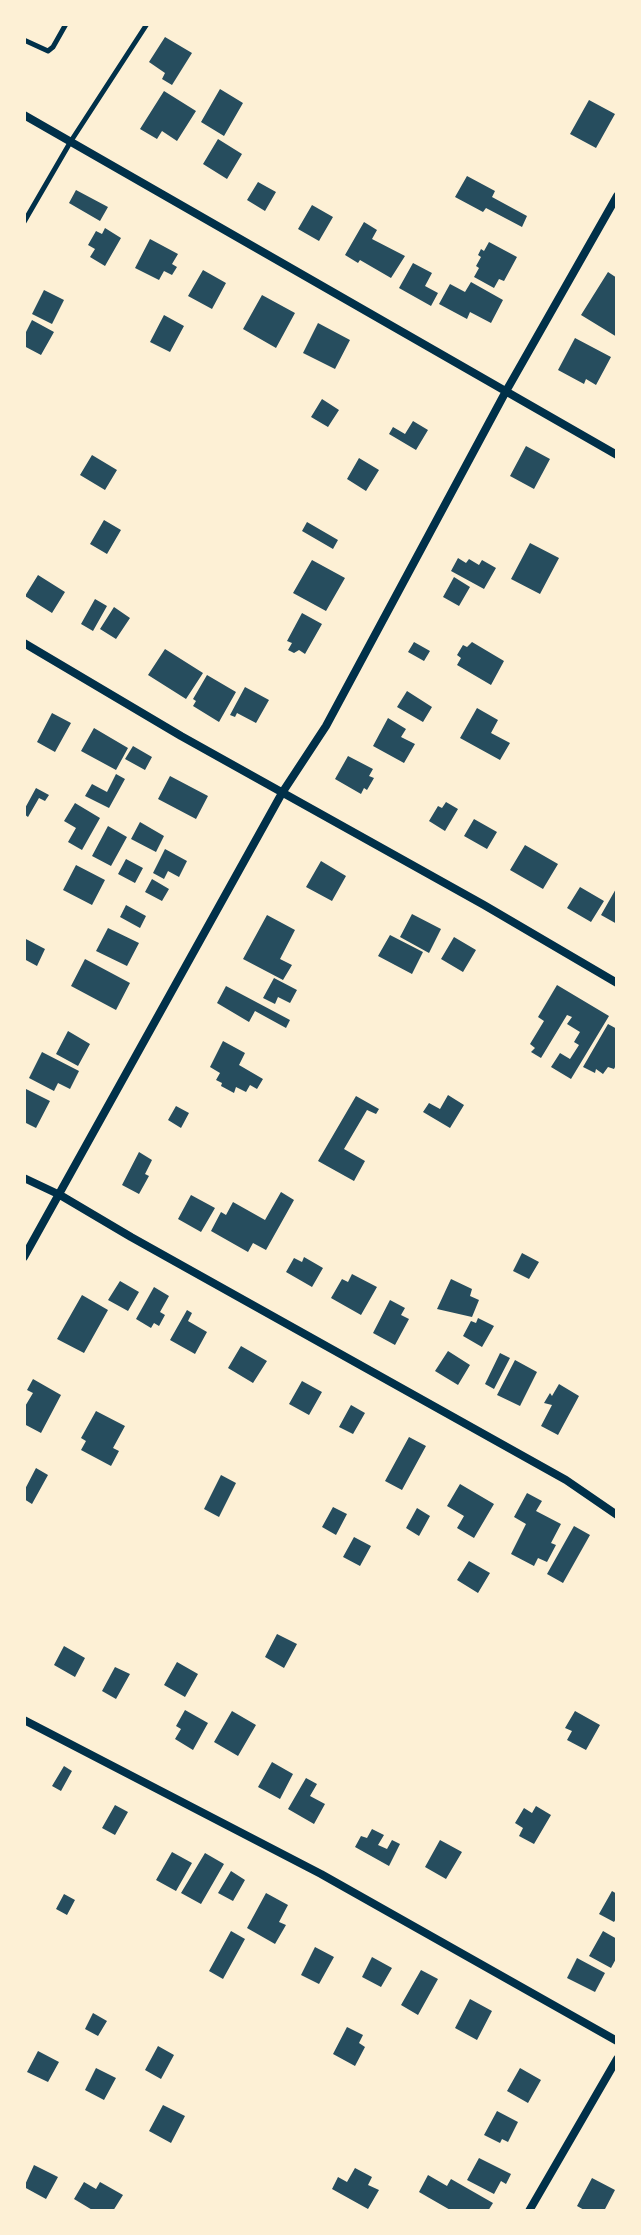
<!DOCTYPE html>
<style>
body{margin:0}
#map{position:relative;width:641px;height:2235px;overflow:hidden;background:#fdf0d5;font-family:"PT Sans",sans-serif}
canvas{display:block}
.frame{position:absolute;inset:0;border:26px solid #fdf0d5;pointer-events:none}
</style>
<div id="map">
<canvas width="641" height="2235"></canvas>
<div class="frame"></div>
</div>
<script>
const context = document.querySelector('canvas').getContext('2d');
context.lineJoin = 'round';
function paint(path, color) { context.fillStyle = color; context.fill(path, 'evenodd'); }
const poly = rows => new Path2D(rows.map(r => 'M' + r).join(''));
function trace(path, color, width, dash) { context.strokeStyle = color; context.lineWidth = width; context.lineCap = dash ? 'butt' : 'round'; context.setLineDash(dash || []); context.stroke(path); }
paint(poly([
 [165,37,192,53,172,85,162,79,165,73,149,62],
 [220,89,243,103,224,136,201,122],
 [164,91,196,111,177,141,162,131,157,139,140,129],
 [589,100,615,114,596,148,570,134],
 [218,139,242,154,227,179,203,164],
 [467,176,495,191,492,197,527,216,522,227,486,208,483,212,455,197],
 [258,182,276,192,265,211,247,200],
 [76,190,108,207,100,221,69,203],
 [312,205,333,217,319,241,298,229],
 [364,222,377,230,372,239,405,256,391,278,360,260,358,263,345,255],
 [105,228,121,238,105,266,90,257,95,249,88,245,96,231,102,234],
 [150,239,178,254,172,264,177,267,172,275,164,271,159,280,135,268],
 [489,242,517,257,504,281,499,279,494,288,474,277,479,268,476,266,481,257,478,255,481,249,484,251],
 [413,263,432,273,425,286,438,293,431,306,399,288],
 [203,270,226,283,212,309,188,296],
 [608,272,617,278,617,337,581,315],
 [471,282,503,300,491,323,470,312,467,319,439,304,450,284,465,292],
 [44,290,64,300,52,324,32,314],
 [262,295,295,313,276,348,243,329],
 [164,315,184,326,170,352,150,342],
 [32,320,54,332,41,355,24,346,24,336],
 [318,323,350,340,335,369,303,353],
 [575,338,611,357,596,385,586,379,584,384,558,370],
 [322,399,339,410,328,427,311,417],
 [413,421,428,430,416,450,389,434,393,427,405,434],
 [526,446,550,459,534,489,510,476],
 [92,455,117,470,105,490,80,475],
 [359,458,379,470,366,491,347,479],
 [104,520,121,530,107,554,90,544],
 [307,522,338,540,333,549,302,531],
 [530,543,559,558,540,594,511,579],
 [458,558,466,563,469,559,479,565,482,560,496,568,484,589,451,571],
 [312,560,345,578,326,611,293,593],
 [38,575,65,592,52,613,25,596],
 [454,577,470,587,459,606,443,597],
 [95,599,107,606,93,631,81,624],
 [114,607,130,618,116,639,100,629],
 [302,613,322,624,305,654,299,650,294,653,288,650,292,643,287,641],
 [414,642,430,651,424,661,408,652],
 [472,642,504,661,491,685,457,665,461,658,457,655,463,645,467,647],
 [165,649,203,673,186,699,148,675],
 [207,675,236,692,219,722,193,706,196,701,193,699],
 [245,687,269,700,256,723,237,713,235,717,230,715],
 [407,691,432,707,423,722,397,707],
 [477,708,498,720,491,733,510,743,500,760,460,738],
 [52,713,71,723,55,752,37,742],
 [388,718,406,729,401,737,415,744,404,763,373,746],
 [94,728,128,748,116,770,81,751],
 [133,746,152,757,145,770,125,759],
 [348,756,373,769,369,776,374,778,367,790,364,788,361,794,335,779],
 [116,774,125,779,109,808,85,796,92,784,107,792],
 [170,776,208,796,196,819,158,799],
 [36,788,49,795,45,801,39,798,28,817,24,814,24,810],
 [446,802,458,809,445,831,429,821,438,806,442,808],
 [75,803,100,818,82,850,68,842,76,828,64,821],
 [474,819,497,832,487,849,464,836],
 [140,822,164,836,156,852,131,839],
 [108,826,127,837,111,866,92,856],
 [525,845,558,864,543,889,510,870],
 [165,849,187,861,179,877,168,871,164,879,153,873],
 [126,859,143,868,135,883,118,874],
 [321,861,346,876,332,901,306,887],
 [76,865,105,880,92,905,63,890],
 [152,879,169,889,162,901,145,892],
 [580,887,604,901,591,922,567,908],
 [617,887,617,924,601,915],
 [126,905,146,916,140,928,120,917],
 [412,914,441,929,429,953,400,937],
 [267,915,295,930,280,959,292,965,283,980,243,959],
 [108,928,139,943,127,966,96,951],
 [390,935,423,952,412,974,378,956],
 [454,937,476,950,463,972,441,959],
 [24,938,45,949,37,966,24,959],
 [85,959,130,983,116,1010,71,986],
 [274,978,297,990,290,1003,278,997,275,1004,263,998],
 [557,985,609,1016,571,1079,551,1067,560,1053,570,1059,579,1045,574,1042,580,1032,567,1024,572,1017,567,1015,541,1058,531,1052,535,1048,530,1044,544,1021,538,1017],
 [226,986,290,1020,286,1028,255,1011,249,1022,217,1003],
 [608,1024,617,1029,617,1063,614,1069,608,1067,603,1074,596,1069,595,1073,583,1067],
 [68,1031,90,1044,78,1066,56,1054],
 [223,1041,245,1053,239,1065,263,1079,257,1089,250,1085,246,1092,236,1087,234,1093,221,1086,222,1083,216,1080,220,1073,210,1067],
 [42,1052,79,1071,70,1089,58,1083,54,1091,29,1078],
 [24,1088,50,1101,36,1128,24,1122],
 [448,1095,464,1105,450,1128,423,1112,429,1103,440,1109],
 [356,1096,379,1109,376,1114,367,1110,344,1149,365,1161,354,1181,318,1161],
 [176,1106,189,1113,181,1128,168,1120],
 [139,1152,152,1160,145,1174,149,1176,139,1194,122,1185],
 [281,1192,294,1200,266,1250,253,1243,248,1252,211,1231,221,1212,226,1215,233,1202,265,1220],
 [191,1195,215,1208,201,1232,178,1219],
 [522,1253,539,1262,529,1279,513,1271],
 [304,1257,323,1268,312,1287,286,1272,294,1258,302,1262],
 [352,1274,377,1287,361,1315,331,1298,342,1279,348,1282],
 [451,1279,472,1289,470,1296,479,1300,472,1317,437,1309],
 [120,1281,139,1292,128,1311,108,1300],
 [154,1287,169,1296,160,1312,165,1315,159,1326,154,1323,151,1328,136,1319],
 [82,1295,108,1310,84,1353,57,1339],
 [390,1300,405,1308,401,1315,409,1319,395,1345,373,1333],
 [187,1310,192,1313,188,1321,207,1332,195,1354,170,1340],
 [478,1318,494,1326,482,1347,463,1336,471,1321,476,1323],
 [241,1346,267,1361,253,1383,228,1368],
 [448,1351,470,1365,458,1385,435,1371],
 [500,1353,510,1358,494,1389,485,1384],
 [515,1360,537,1372,520,1406,497,1395],
 [33,1379,61,1395,41,1433,24,1424,24,1408,33,1393,27,1390],
 [302,1381,322,1392,309,1415,289,1404],
 [559,1384,579,1396,558,1435,541,1426,552,1405,544,1403,550,1393,552,1396],
 [351,1405,365,1413,353,1434,339,1427],
 [96,1411,125,1426,113,1448,119,1451,111,1466,81,1450,86,1441,81,1438],
 [409,1437,426,1446,402,1490,385,1481],
 [36,1468,48,1475,32,1504,24,1499,24,1491],
 [221,1475,236,1483,219,1517,204,1509],
 [460,1484,494,1504,474,1538,457,1528,464,1516,447,1506],
 [527,1493,542,1501,536,1511,561,1524,551,1543,556,1545,547,1562,538,1558,534,1566,511,1554,526,1524,514,1517],
 [333,1507,347,1514,336,1535,322,1527],
 [417,1508,430,1516,419,1536,406,1528],
 [574,1526,590,1535,563,1583,547,1574],
 [354,1537,371,1546,360,1566,343,1557],
 [469,1561,490,1573,478,1593,457,1580],
 [277,1634,297,1644,284,1668,265,1657],
 [64,1646,85,1658,75,1677,54,1665],
 [177,1662,198,1674,185,1697,164,1685],
 [115,1667,130,1674,116,1699,102,1691],
 [185,1710,208,1723,193,1750,175,1739,181,1729,176,1726],
 [232,1711,256,1725,238,1756,214,1742],
 [575,1711,600,1725,586,1750,567,1740,572,1731,565,1728],
 [272,1762,293,1774,280,1799,258,1787],
 [64,1766,72,1771,61,1791,52,1786],
 [306,1778,317,1784,310,1796,325,1804,314,1824,288,1809],
 [115,1805,128,1812,115,1835,102,1828],
 [536,1806,551,1815,534,1844,519,1836,523,1828,515,1823,524,1808,532,1813],
 [372,1829,384,1835,378,1845,387,1849,392,1840,400,1844,389,1866,355,1847,361,1836,367,1838],
 [440,1840,462,1852,446,1879,425,1867],
 [172,1852,192,1863,176,1891,156,1880],
 [205,1853,224,1864,201,1904,181,1893],
 [231,1871,245,1880,233,1901,218,1893],
 [612,1891,617,1894,617,1917,614,1922,599,1914],
 [266,1893,288,1905,279,1922,286,1925,275,1944,247,1928],
 [64,1894,75,1900,67,1915,56,1909],
 [231,1931,245,1939,223,1979,209,1971],
 [603,1931,617,1939,617,1957,611,1968,589,1956],
 [315,1947,334,1957,319,1984,301,1975],
 [372,1957,392,1968,381,1987,362,1977],
 [577,1958,605,1973,595,1992,567,1978],
 [421,1970,438,1979,418,2015,401,2005],
 [470,1999,492,2011,477,2040,455,2028],
 [93,2013,107,2021,98,2036,85,2029],
 [347,2027,363,2035,359,2043,365,2047,355,2066,333,2054],
 [158,2046,174,2055,161,2079,145,2070],
 [38,2051,59,2062,48,2082,27,2072],
 [96,2068,116,2078,104,2100,85,2090],
 [520,2068,541,2080,528,2103,507,2091],
 [163,2105,185,2116,171,2143,149,2131],
 [497,2111,518,2122,508,2142,502,2139,500,2143,484,2135],
 [479,2158,511,2174,506,2184,501,2181,494,2194,467,2180],
 [34,2165,58,2177,46,2199,24,2187],
 [355,2168,372,2177,368,2185,379,2190,368,2209,332,2189,338,2177,347,2182],
 [428,2175,447,2186,451,2179,493,2203,488,2211,452,2211,419,2192],
 [592,2178,615,2190,604,2211,586,2211,577,2206],
 [84,2182,96,2189,100,2182,123,2195,113,2211,94,2211,74,2199]
]), '#264d5e');
trace(poly([
 [24,40,48,51,53,47,66,24],
 [24,222,71,141,147,24]
]), '#003049', 5);
trace(poly([
 [24,115,617,455],
 [24,643,181,736,484,905,617,983],
 [24,1178,60,1195,131,1237,566,1480,617,1515],
 [24,1257,282,793,326,726,505,393,617,196],
 [24,1720,321,1874,617,2041],
 [529,2211,617,2059]
]), '#003049', 8);
</script>
